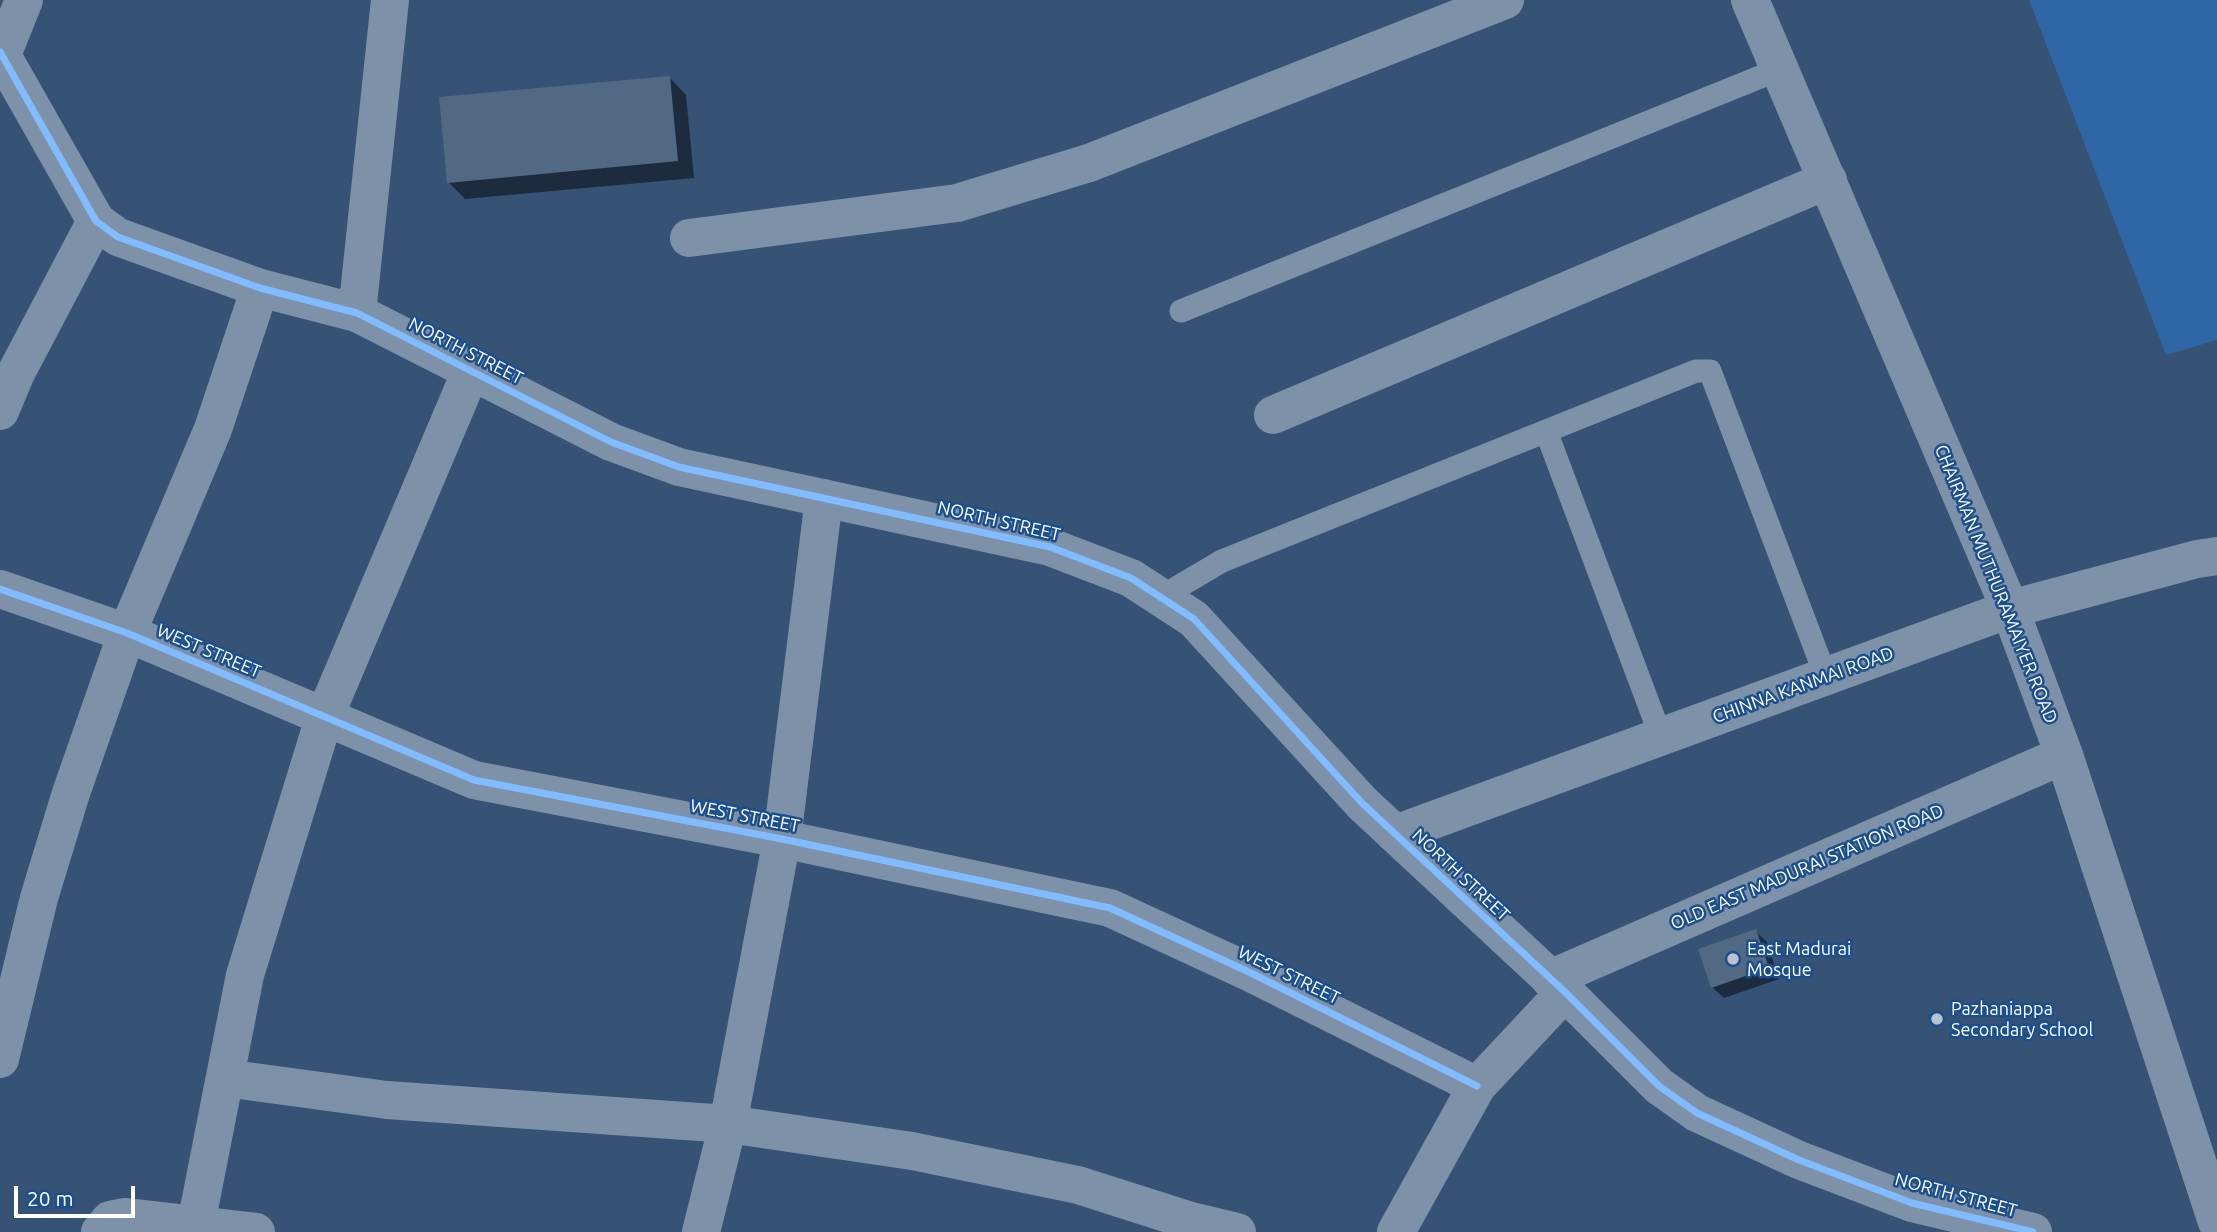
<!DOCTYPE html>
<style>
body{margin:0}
#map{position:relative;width:2217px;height:1232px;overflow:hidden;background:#365274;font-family:Ubuntu,sans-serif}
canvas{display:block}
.scale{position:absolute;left:14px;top:1186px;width:121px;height:32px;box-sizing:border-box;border:4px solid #fff;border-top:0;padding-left:9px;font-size:21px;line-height:24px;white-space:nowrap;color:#fff;-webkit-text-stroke:5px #1b4f8f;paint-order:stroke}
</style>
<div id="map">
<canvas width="2217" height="1232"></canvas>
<div class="scale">20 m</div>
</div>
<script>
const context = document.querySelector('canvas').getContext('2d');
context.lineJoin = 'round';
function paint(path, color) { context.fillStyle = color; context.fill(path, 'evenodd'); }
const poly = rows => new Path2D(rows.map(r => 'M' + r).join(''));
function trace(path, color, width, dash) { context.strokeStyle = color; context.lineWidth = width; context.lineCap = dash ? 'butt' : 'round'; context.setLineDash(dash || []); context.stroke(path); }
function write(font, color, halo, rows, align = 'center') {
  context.font = font + ' Ubuntu,sans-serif'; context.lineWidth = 5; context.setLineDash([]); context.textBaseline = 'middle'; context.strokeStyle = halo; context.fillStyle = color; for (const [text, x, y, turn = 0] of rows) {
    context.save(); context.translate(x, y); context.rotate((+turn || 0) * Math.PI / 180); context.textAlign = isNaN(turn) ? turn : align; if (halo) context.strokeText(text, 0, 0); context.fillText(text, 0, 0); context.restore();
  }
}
paint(poly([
 [2029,0,2217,0,2217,340,2166,355]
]), '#2f66a5');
paint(poly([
 [670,78,686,95,694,178,465,199,448,182],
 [1755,931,1767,942,1779,979,1724,998,1712,987]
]), '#0007');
paint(poly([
 [670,76,678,161,447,183,439,97],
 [1756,929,1769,968,1711,988,1698,949]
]), '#526984');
trace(poly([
 [1181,311,1780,69],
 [1546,431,1661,737],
 [1161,597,1222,561,1696,371,1710,371,1826,677]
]), '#7d92a8', 23);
trace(poly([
 [2,55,24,0],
 [689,238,957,203,1089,163,1505,0],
 [357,313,390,0],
 [0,411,16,373,96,221],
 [1273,415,1828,180],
 [0,589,127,633,474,780,782,839,1110,908,1249,972,1477,1086],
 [1395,834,2010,609,2197,559,2217,556],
 [1550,979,2064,755],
 [0,1059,39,898,71,793,127,633,213,429,260,288],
 [225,1078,387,1100,728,1124,912,1151,1078,1185,1191,1221,1237,1232],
 [196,1224,245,975,324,718,471,371],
 [100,1232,110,1220,125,1217,256,1232],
 [701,1232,728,1124,782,839,824,498],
 [1396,1232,1477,1086,1565,992]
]), '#7d92a8', 38);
trace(poly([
 [1750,0,2010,609,2064,755,2217,1222],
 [0,52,96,221,118,237,260,288,357,313,611,442,679,467,1050,547,1131,578,1194,619,1362,803,1565,992,1659,1086,1697,1113,1799,1160,1912,1203,2033,1232]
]), '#7d92a8', 38);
trace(poly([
 [0,52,96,221,118,237,260,288,357,313,611,442,679,467,1050,547,1131,578,1194,619,1362,803,1565,992,1659,1086,1697,1113,1799,1160,1912,1203,2033,1232],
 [0,589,127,633,474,780,782,839,1110,908,1249,972,1477,1086]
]), '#80bcff', 7);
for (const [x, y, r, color] of [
 [1733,959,7,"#b9c2ce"],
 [1937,1019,7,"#b9c2ce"]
]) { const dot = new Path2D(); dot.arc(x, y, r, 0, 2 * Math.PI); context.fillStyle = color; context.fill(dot); trace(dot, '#1b4f8f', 2.5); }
write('18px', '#fff', '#1b4f8f', [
 ["NORTH STREET",466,351,27],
 ["NORTH STREET",999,521,13],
 ["CHAIRMAN MUTHURAMAIYER ROAD",1996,584,68],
 ["WEST STREET",209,651,23],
 ["CHINNA KANMAI ROAD",1803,685,-20],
 ["WEST STREET",745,816,11],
 ["OLD EAST MADURAI STATION ROAD",1807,867,-23],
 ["NORTH STREET",1461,875,43],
 ["WEST STREET",1289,975,26],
 ["NORTH STREET",1956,1195,15]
]);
write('18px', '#fff', '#1b4f8f', [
 ["East Madurai",1747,949],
 ["Mosque",1747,970],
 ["Pazhaniappa",1951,1009],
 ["Secondary School",1951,1030]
], 'left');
</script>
